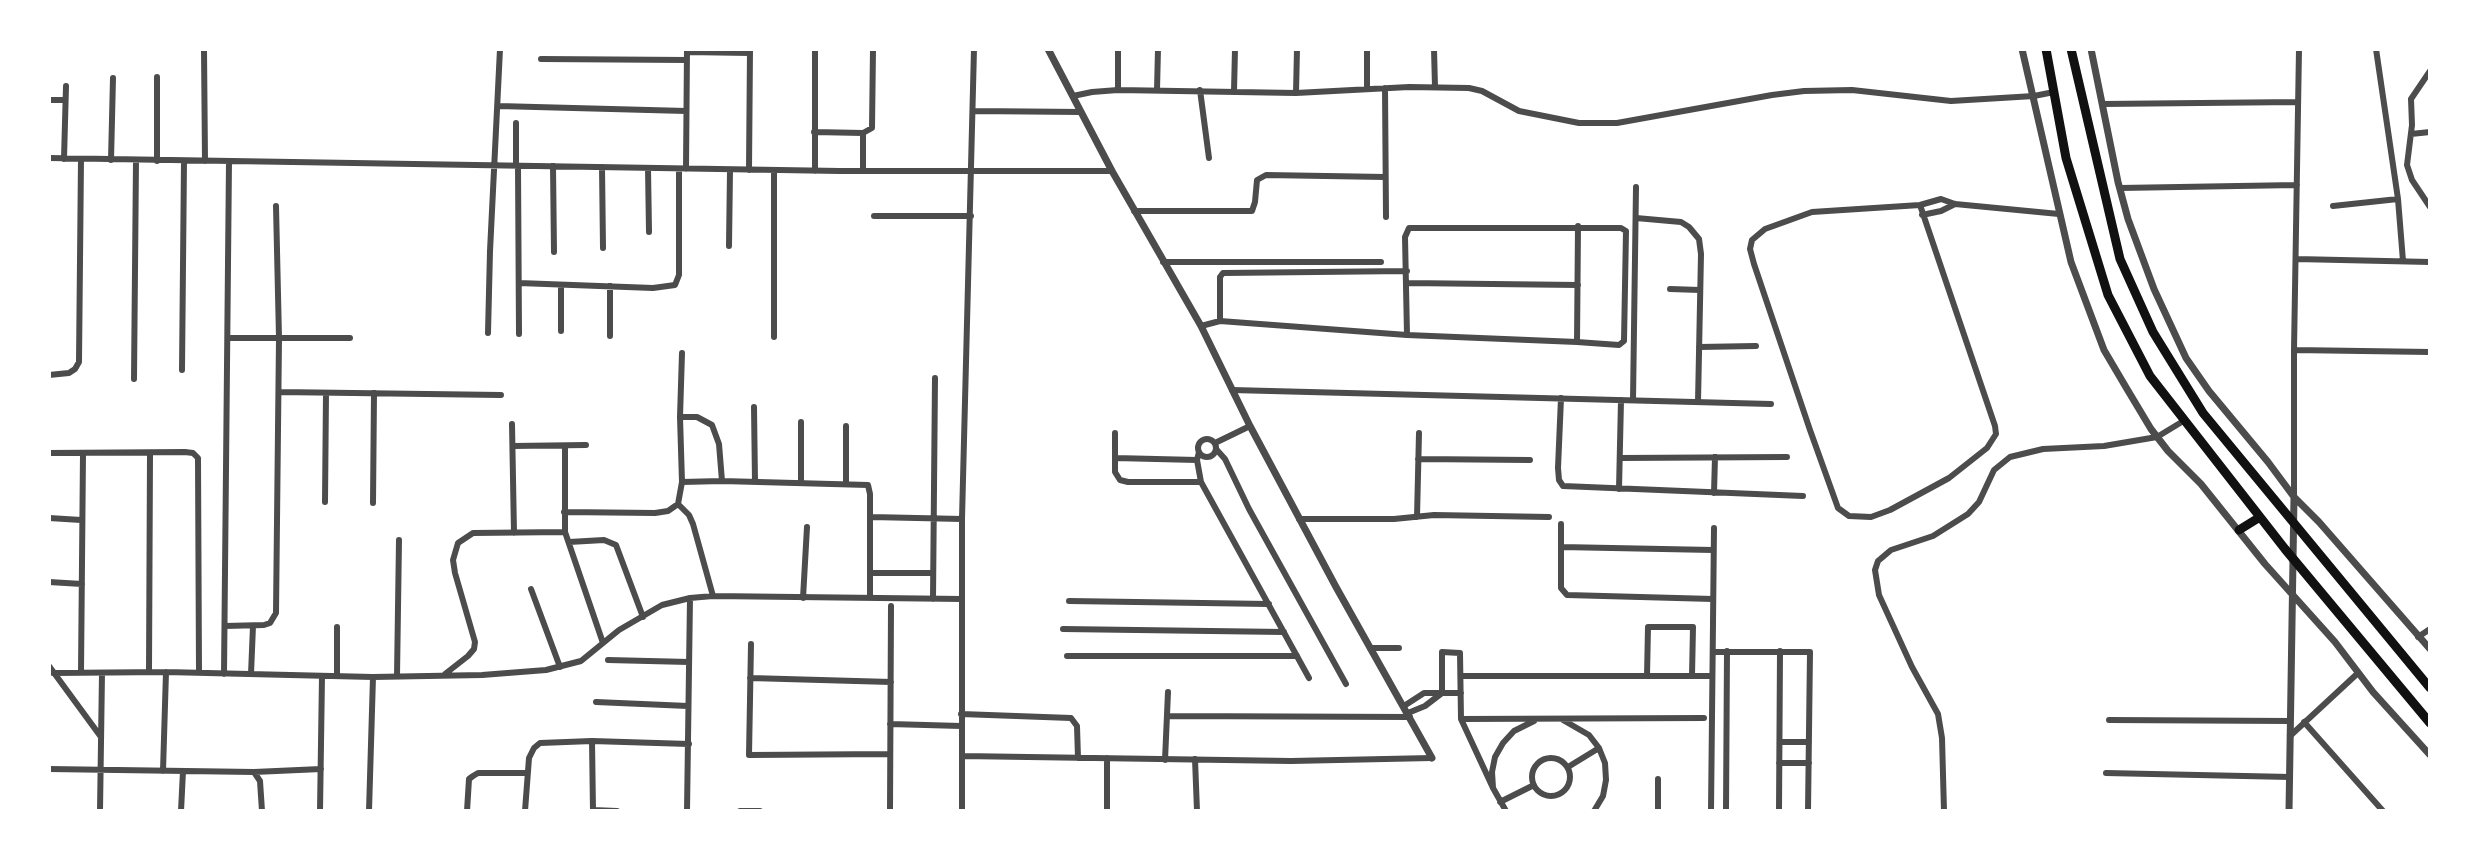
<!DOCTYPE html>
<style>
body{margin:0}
#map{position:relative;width:2479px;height:860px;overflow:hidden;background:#fff;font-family:"Noto Sans",sans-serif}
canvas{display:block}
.frame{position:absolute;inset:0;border:51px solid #fff;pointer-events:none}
</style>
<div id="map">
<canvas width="2479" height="860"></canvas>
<div class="frame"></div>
</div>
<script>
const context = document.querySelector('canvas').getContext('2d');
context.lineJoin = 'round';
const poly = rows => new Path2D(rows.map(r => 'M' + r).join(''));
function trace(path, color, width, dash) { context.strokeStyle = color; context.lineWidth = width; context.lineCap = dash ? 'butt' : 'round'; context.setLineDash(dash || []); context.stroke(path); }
trace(poly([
 [204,49,205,161],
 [1434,49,1435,87],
 [2299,49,2294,350,2430,352],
 [2376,49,2398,199,2403,261],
 [687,52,750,53],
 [541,59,687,60],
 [2430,71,2411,99,2412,125,2407,165,2412,180,2430,207],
 [1367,88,1367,49],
 [1385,88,1386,217],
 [1118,90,1118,49],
 [1157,90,1158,49],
 [1200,90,1209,158],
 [1234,91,1235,49],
 [1296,93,1297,49],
 [1073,96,1092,92,1118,90,1296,93,1409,87,1469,88,1482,91,1519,111,1579,123,1617,123,1772,95,1804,91,1852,90,1951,101,2034,96,2054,92],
 [49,100,65,100],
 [2102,104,2298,102],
 [498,106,686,111],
 [973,111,1081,112],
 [814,132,863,133,872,128,873,49],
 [2411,134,2430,132],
 [49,158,840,171,1112,171],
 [64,159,66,86],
 [111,160,113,78],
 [157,161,157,77],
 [516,166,516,123],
 [518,166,519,334],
 [553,166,554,252],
 [602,167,603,248],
 [648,168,649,232],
 [686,169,687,49],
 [749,170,750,49],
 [815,171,815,49],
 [863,171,863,133],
 [2120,188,2297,185],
 [1920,205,1995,426,1996,434,1987,448,1949,478,1890,510,1871,517,1849,516,1838,508,1810,430,1754,264,1750,249,1752,240,1765,229,1812,212,1920,205,1941,199,1955,204,2059,214],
 [2333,206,2398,199],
 [1134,211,1252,211,1255,202,1257,180,1266,175,1385,177],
 [1922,215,1941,211,1955,204],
 [874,216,971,216],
 [1636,218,1681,222,1689,227,1699,239,1701,254,1698,402],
 [729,246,730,170],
 [2296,259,2430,262],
 [1163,262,1381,262],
 [519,283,653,288,675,285,679,275,679,169],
 [1407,283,1578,285],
 [610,286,610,336],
 [1670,289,1700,290],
 [1220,321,1220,277,1223,273,1407,271],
 [1201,326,1220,321,1407,335,1577,342,1578,226],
 [561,331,561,285],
 [488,333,490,251,500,49],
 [1407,335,1405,237,1409,228,1621,228,1626,231,1624,341,1619,345,1577,342],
 [774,337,774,170],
 [228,338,350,338],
 [1699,347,1756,346],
 [182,370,184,161],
 [49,375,69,373,75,369,79,362,81,159],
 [134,379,136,160],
 [1232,390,1771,404],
 [279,392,501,395],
 [1561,398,1558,468,1559,480,1563,486,1803,496],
 [1633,400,1636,187],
 [754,407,755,482],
 [680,417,697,417,712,425,719,444,722,481],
 [512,424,514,533],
 [846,426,846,483],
 [1115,433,1115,472,1120,480,1128,482,1201,482],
 '1198 448a9 9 0 1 1 18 0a9 9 0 1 1-18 0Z',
 [1215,443,1250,426],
 [513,446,586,445],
 [565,446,565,532,603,643],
 [1216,449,1225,459,1249,509,1346,684],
 [1199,452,1197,460,1201,482,1309,678],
 [49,453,185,452,193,453,198,458,199,673],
 [1115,458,1197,460],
 [1620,458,1787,457],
 [1418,459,1530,460],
 [682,482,722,481,868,485,870,494,870,598],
 [801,482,801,422],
 [1619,489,1621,400],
 [1714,493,1715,457],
 [2294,497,2294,350],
 [325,502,326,393],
 [373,503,374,393],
 [678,504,689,515,693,524,713,596],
 [564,512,655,513,668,511,678,504,682,482,680,417,682,353],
 [871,517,962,519],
 [1417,517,1419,433],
 [49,518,81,520],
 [1299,519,1394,519,1434,515,1549,517],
 [1561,524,1561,588,1567,595,1713,599],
 [569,542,604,540,616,545,643,617],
 [1561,547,1713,550],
 [871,573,933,573],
 [49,582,82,584],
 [531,589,560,667],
 [803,598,807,527],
 [933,599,935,378],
 [1069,601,1269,604],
 [225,626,264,625,270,623,276,613,279,338,276,206],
 [1063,629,1284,632],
 [2418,637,2430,629],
 [751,644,749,755,890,754],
 [1370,648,1399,648],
 [1713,652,1810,652,1808,811],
 [1067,656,1297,656],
 [608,660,689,662],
 [49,666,101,737],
 [81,672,83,453],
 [149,672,150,453],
 [53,673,166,672,373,677,482,675,546,670,581,661,619,630,662,605,690,598,713,596,962,599],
 [224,674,229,161],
 [251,674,253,626],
 [445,674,468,656,474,649,475,642,455,573,453,560,458,543,473,533,565,532],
 [337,676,337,627],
 [397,676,399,540],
 [1461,676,1712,676],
 [1647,676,1648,627,1693,627,1692,676],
 [750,678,891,682],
 [596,702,688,706],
 [1404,706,1424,693,1461,693],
 [1408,713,1425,706,1442,693,1442,652,1460,653,1461,719,1493,788],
 [961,714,1071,718,1077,726,1078,758],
 [1167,716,1410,717],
 [1461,719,1704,718],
 [1563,720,1589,735,1599,748,1605,763,1606,780,1603,796,1594,811],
 [2109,720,2290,721],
 [2304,722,2383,811],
 [890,724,961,726],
 [2290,736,2358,673],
 [592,741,593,811],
 [1780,742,1809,742],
 [962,756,1291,761,1432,758],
 '1532 777a19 19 0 1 1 38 0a19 19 0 1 1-38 0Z',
 [1107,758,1107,811],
 [1195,759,1197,811],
 [1165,760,1168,692],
 [1779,763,1809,763],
 [1568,767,1599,748],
 [49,769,254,772,260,781,262,811],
 [163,771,166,672],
 [254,772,321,769],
 [2106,773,2290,777],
 [1500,802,1534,785],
 [593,810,617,811],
 [100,811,102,673],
 [181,811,183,771],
 [320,811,322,676],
 [369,811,373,677],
 [467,811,469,779,473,776,478,773,527,773],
 [525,811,529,758,534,748,540,743,592,741,689,744],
 [687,811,690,598],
 [740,811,760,811],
 [890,811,891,606],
 [962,811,962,519,974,49],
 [1506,811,1493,788,1492,772,1495,757,1503,743,1514,731,1534,721],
 [1658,811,1658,779],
 [1711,811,1714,528],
 [1726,811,1727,651],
 [1779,811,1780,651],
 [1944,811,1942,738,1938,714,1912,667,1879,595,1875,570,1878,561,1891,550,1933,536,1968,514,1979,502,1994,470,2010,457,2043,449,2104,446,2157,437,2185,420]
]), '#4c4c4c', 6);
trace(poly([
 [1048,49,1112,171,1201,326,1250,426,1336,587,1432,758],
 [2022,49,2071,262,2104,350,2127,389,2151,429,2168,451,2201,484,2265,564,2335,642,2373,692,2430,755],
 [2091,49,2118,182,2128,219,2154,289,2186,358,2209,391,2268,462,2294,497,2319,522,2430,649],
 [2289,811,2294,497]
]), '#4c4c4c', 7);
trace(poly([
 [2046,49,2066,158,2108,295,2150,376,2285,549,2430,723],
 [2071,49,2120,259,2153,332,2203,413,2430,688],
 [2239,530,2260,517]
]), '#111', 9);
</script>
